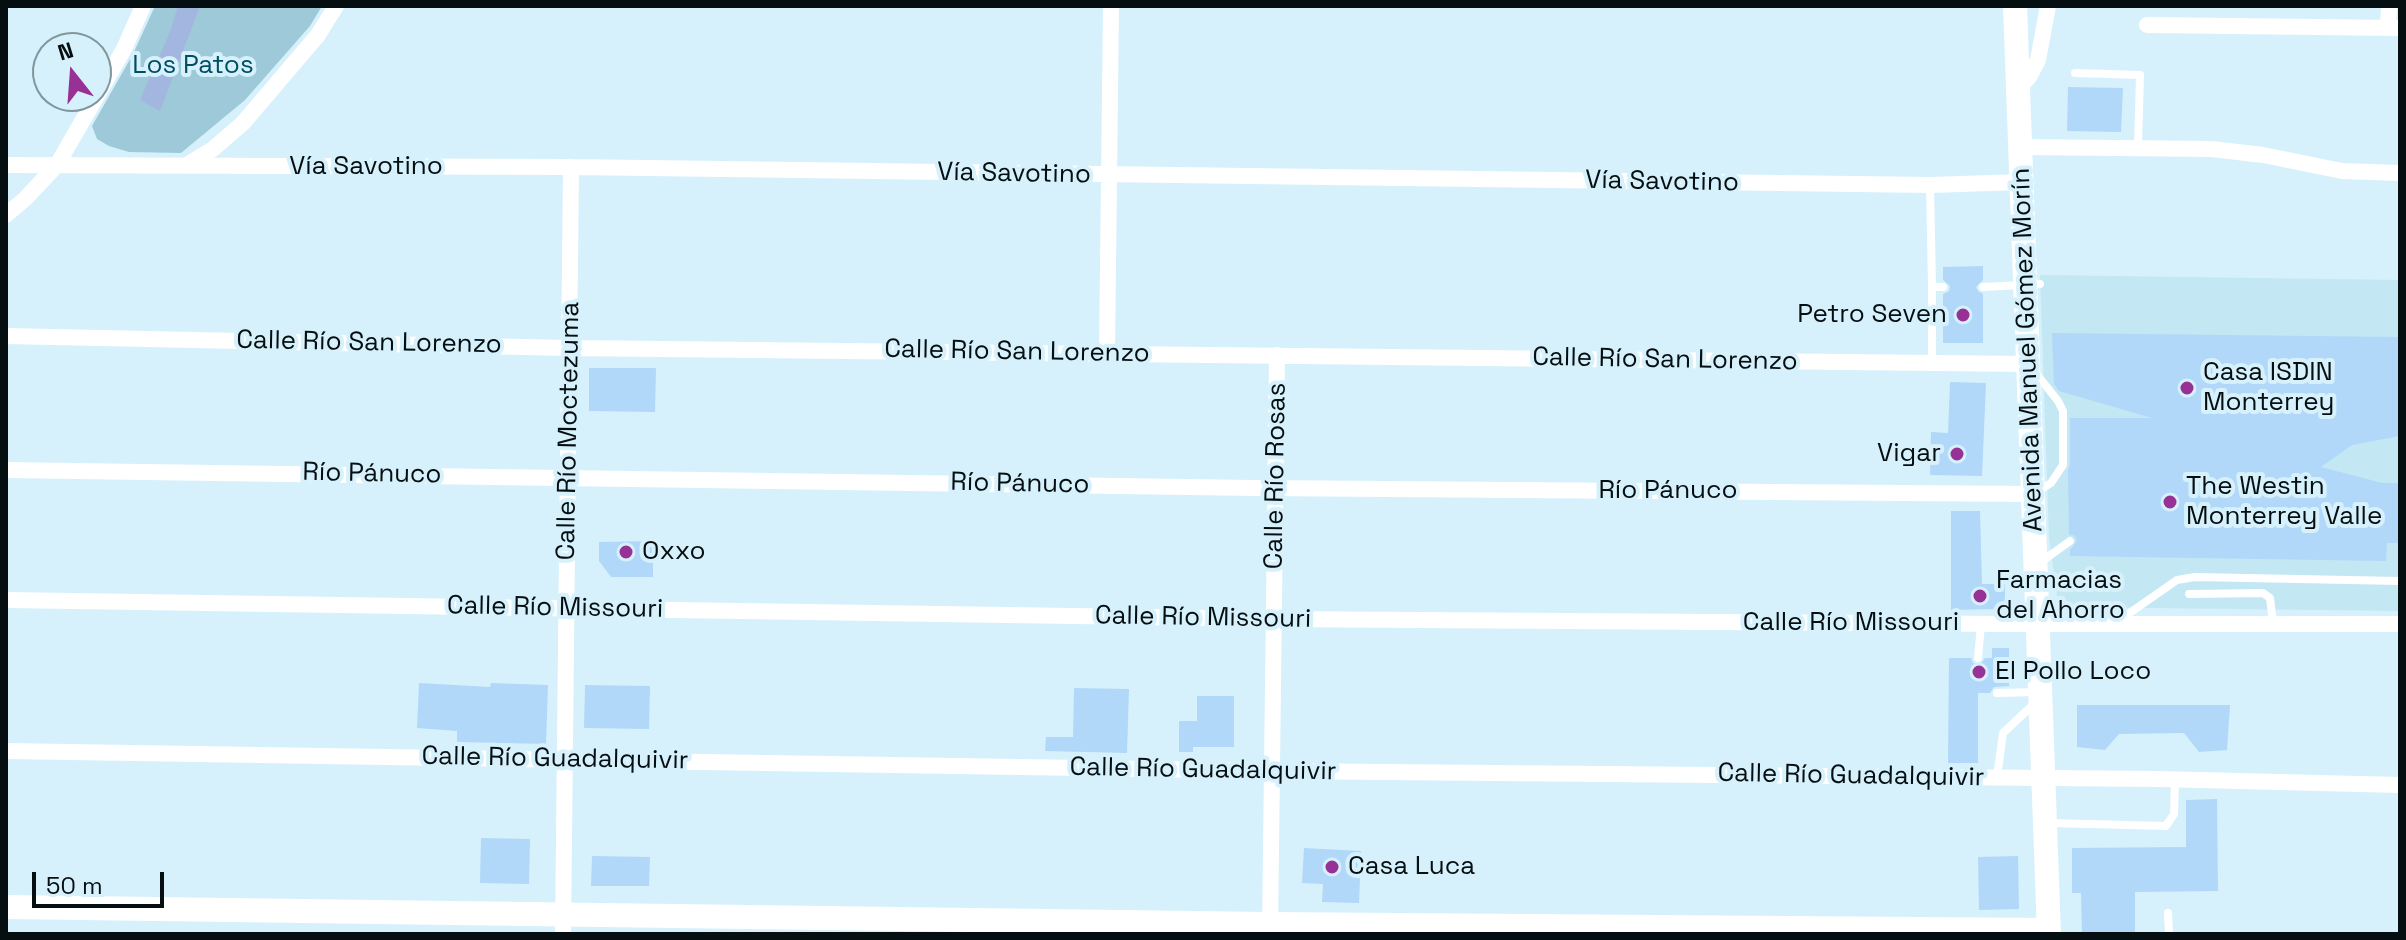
<!DOCTYPE html>
<meta charset="utf-8">
<style>
body{margin:0}
#map{position:relative;width:2406px;height:940px;overflow:hidden;background:#d6f1fb;font-family:"Space Grotesk",sans-serif}
canvas{display:block}
.frame{position:absolute;inset:0;border:8px solid #050e11;pointer-events:none}
.north{position:absolute;left:32px;top:32px;width:80px;height:80px;box-sizing:border-box;background:#d6f1fb;border:2px solid #82969d;border-radius:50%;rotate:343deg;font-size:22px;font-weight:700;line-height:32px;text-align:center;color:#050e11}
.north::after{content:'';display:block;margin:auto;width:28px;height:36px;background:#983196;clip-path:polygon(50% 0,100% 100%,50% 72%,0 100%)}
.scale{position:absolute;left:32px;top:872px;width:132px;height:36px;box-sizing:border-box;border:4px solid #050e11;border-top:0;padding-left:10px;font-size:24px;line-height:28px;white-space:nowrap;color:#050e11;-webkit-text-stroke:6px #d6f1fb;paint-order:stroke}
</style>
<div id="map">
<canvas width="2406" height="940"></canvas>
<div class="frame"></div>
<div class="north">N</div>
<div class="scale">50 m</div>
</div>
<script>
const context = document.querySelector('canvas').getContext('2d');
context.lineJoin = 'round';
function paint(path, color) { context.fillStyle = color; context.fill(path, 'evenodd'); }
const poly = rows => new Path2D(rows.map(r => 'M' + r).join(''));
function trace(path, color, width, dash) { context.strokeStyle = color; context.lineWidth = width; context.lineCap = dash ? 'butt' : 'round'; context.setLineDash(dash || []); context.stroke(path); }
function write(font, color, halo, rows, align = 'center') {
  context.font = font + ' "Space Grotesk",sans-serif'; context.lineWidth = 8; context.setLineDash([]); context.textBaseline = 'middle'; context.strokeStyle = halo; context.fillStyle = color; for (const [text, x, y, turn = 0] of rows) {
    context.save(); context.translate(x, y); context.rotate((+turn || 0) * Math.PI / 180); context.textAlign = isNaN(turn) ? turn : align; if (halo) context.strokeText(text, 0, 0); context.fillText(text, 0, 0); context.restore();
  }
}
paint(poly([
 [2040,275,2400,280,2400,611,2071,607,2058,602,2049,537]
]), '#c3e7f3');
paint(poly([
 [155,6,322,6,310,26,245,100,181,153,129,152,109,146,97,139,92,126,133,54]
]), '#9dc9d9');
paint(poly([
 [178,6,200,6,160,111,140,100,170,32]
]), '#a3b6df');
paint(poly([
 [2068,87,2123,88,2121,132,2067,131],
 [1983,266,1983,280,1976,287,1978,291,1983,294,1983,343,1943,343,1943,294,1949,291,1950,286,1943,280,1943,267],
 [2052,333,2400,337,2400,436,2352,445,2321,467,2382,483,2400,483,2400,543,2387,543,2386,561,2070,556,2070,550,2077,541,2075,536,2069,534,2068,471,2070,465,2070,418,2152,418,2059,391,2054,384],
 [589,368,656,368,655,412,589,411],
 [1950,382,1986,383,1982,476,1930,475,1931,432,1948,433],
 [1951,511,1980,511,1982,584,2005,584,2005,600,1996,609,1951,610],
 [653,541,653,577,611,577,599,561,599,542],
 [1992,648,2009,648,2009,686,1994,687,1990,693,1978,693,1978,763,1948,763,1949,658,1971,658,1973,663,1980,665,1985,658,1992,658],
 [419,683,490,687,491,683,548,685,546,744,457,742,457,731,417,728],
 [585,685,650,686,649,729,584,728],
 [1074,688,1129,689,1127,753,1045,751,1046,737,1073,737],
 [1197,696,1234,696,1234,747,1193,747,1193,752,1179,752,1179,721,1197,721],
 [2077,705,2230,705,2227,750,2199,752,2184,733,2119,734,2105,750,2077,747],
 [2217,799,2218,891,2135,892,2135,934,2082,934,2081,893,2072,893,2072,848,2186,847,2186,800],
 [481,838,530,839,529,884,480,883],
 [1304,848,1361,851,1359,903,1322,902,1323,884,1302,883],
 [592,856,650,857,649,886,591,886],
 [2018,856,2019,909,1979,910,1978,857]
]), '#b1d8f9');
trace(poly([
 [2075,73,2140,75,2138,147],
 [1930,185,1932,287,1943,287],
 [1983,287,2040,284],
 [1932,362,1932,287],
 [2034,371,2058,401,2063,411,2063,465,2051,483,2037,492],
 [2041,562,2070,541],
 [2189,594,2263,593,2270,598,2273,623],
 [2118,621,2177,580,2195,577,2400,581],
 [1978,658,1981,625],
 [1997,693,2037,692],
 [1997,777,2003,733,2034,704],
 [2049,823,2166,826,2174,814,2175,780],
 [2168,913,2169,934]
]), '#fff', 8);
trace(poly([
 [2147,25,2400,28],
 [2388,28,2389,6],
 [2018,89,2029,77,2038,60,2048,6],
 [2020,147,2212,149,2263,155,2342,171,2400,173],
 [6,165,571,167,1930,185,2022,182],
 [185,166,213,149,243,123,318,35,336,6],
 [6,215,25,199,57,165,124,49,143,6],
 [6,336,571,348,2028,364],
 [1107,352,1111,6],
 [6,470,1257,488,2033,494],
 [6,600,1274,619,2008,624,2400,624],
 [6,751,1273,771,2159,779,2400,785],
 [1270,932,1277,355],
 [563,934,571,167]
]), '#fff', 16);
trace(poly([
 [2015,6,2049,934],
 [6,907,1270,924,2049,930]
]), '#fff', 24);
for (const [x, y, r, color] of [
 [1963,315,8,"#983196"],
 [2187,388,8,"#983196"],
 [1957,454,8,"#983196"],
 [2170,502,8,"#983196"],
 [626,552,8,"#983196"],
 [1980,596,8,"#983196"],
 [1979,672,8,"#983196"],
 [1332,867,8,"#983196"]
]) { const dot = new Path2D(); dot.arc(x, y, r, 0, 2 * Math.PI); context.fillStyle = color; context.fill(dot); trace(dot, '#d6f1fb', 3); }
write('26px', '#004e62', '#d6f1fb', [
 ["Los Patos",193,66]
]);
write('26px', '#050e11', '#d6f1fb', [
 ["Vía Savotino",366,167],
 ["Vía Savotino",1014,174,1],
 ["Vía Savotino",1662,182,1],
 ["Calle Río San Lorenzo",369,343,1],
 ["Avenida Manuel Gómez Morín",2028,350,-92],
 ["Calle Río San Lorenzo",1017,352,1],
 ["Calle Río San Lorenzo",1665,360,1],
 ["Calle Río Moctezuma",569,431,-89],
 ["Río Pánuco",372,474,1],
 ["Calle Río Rosas",1276,476,-89],
 ["Río Pánuco",1020,484,1],
 ["Río Pánuco",1668,491],
 ["Calle Río Missouri",555,608,1],
 ["Calle Río Missouri",1203,618,1],
 ["Calle Río Missouri",1851,623],
 ["Calle Río Guadalquivir",555,759,1],
 ["Calle Río Guadalquivir",1203,770,1],
 ["Calle Río Guadalquivir",1851,776,1]
]);
write('26px', '#050e11', '#d6f1fb', [
 ["Petro Seven",1947,315,"right"],
 ["Casa ISDIN",2203,373],
 ["Monterrey",2203,403],
 ["Vigar",1941,454,"right"],
 ["The Westin",2186,487],
 ["Monterrey Valle",2186,517],
 ["Oxxo",642,552],
 ["Farmacias",1996,581],
 ["del Ahorro",1996,611],
 ["El Pollo Loco",1995,672],
 ["Casa Luca",1348,867]
], 'left');
</script>
